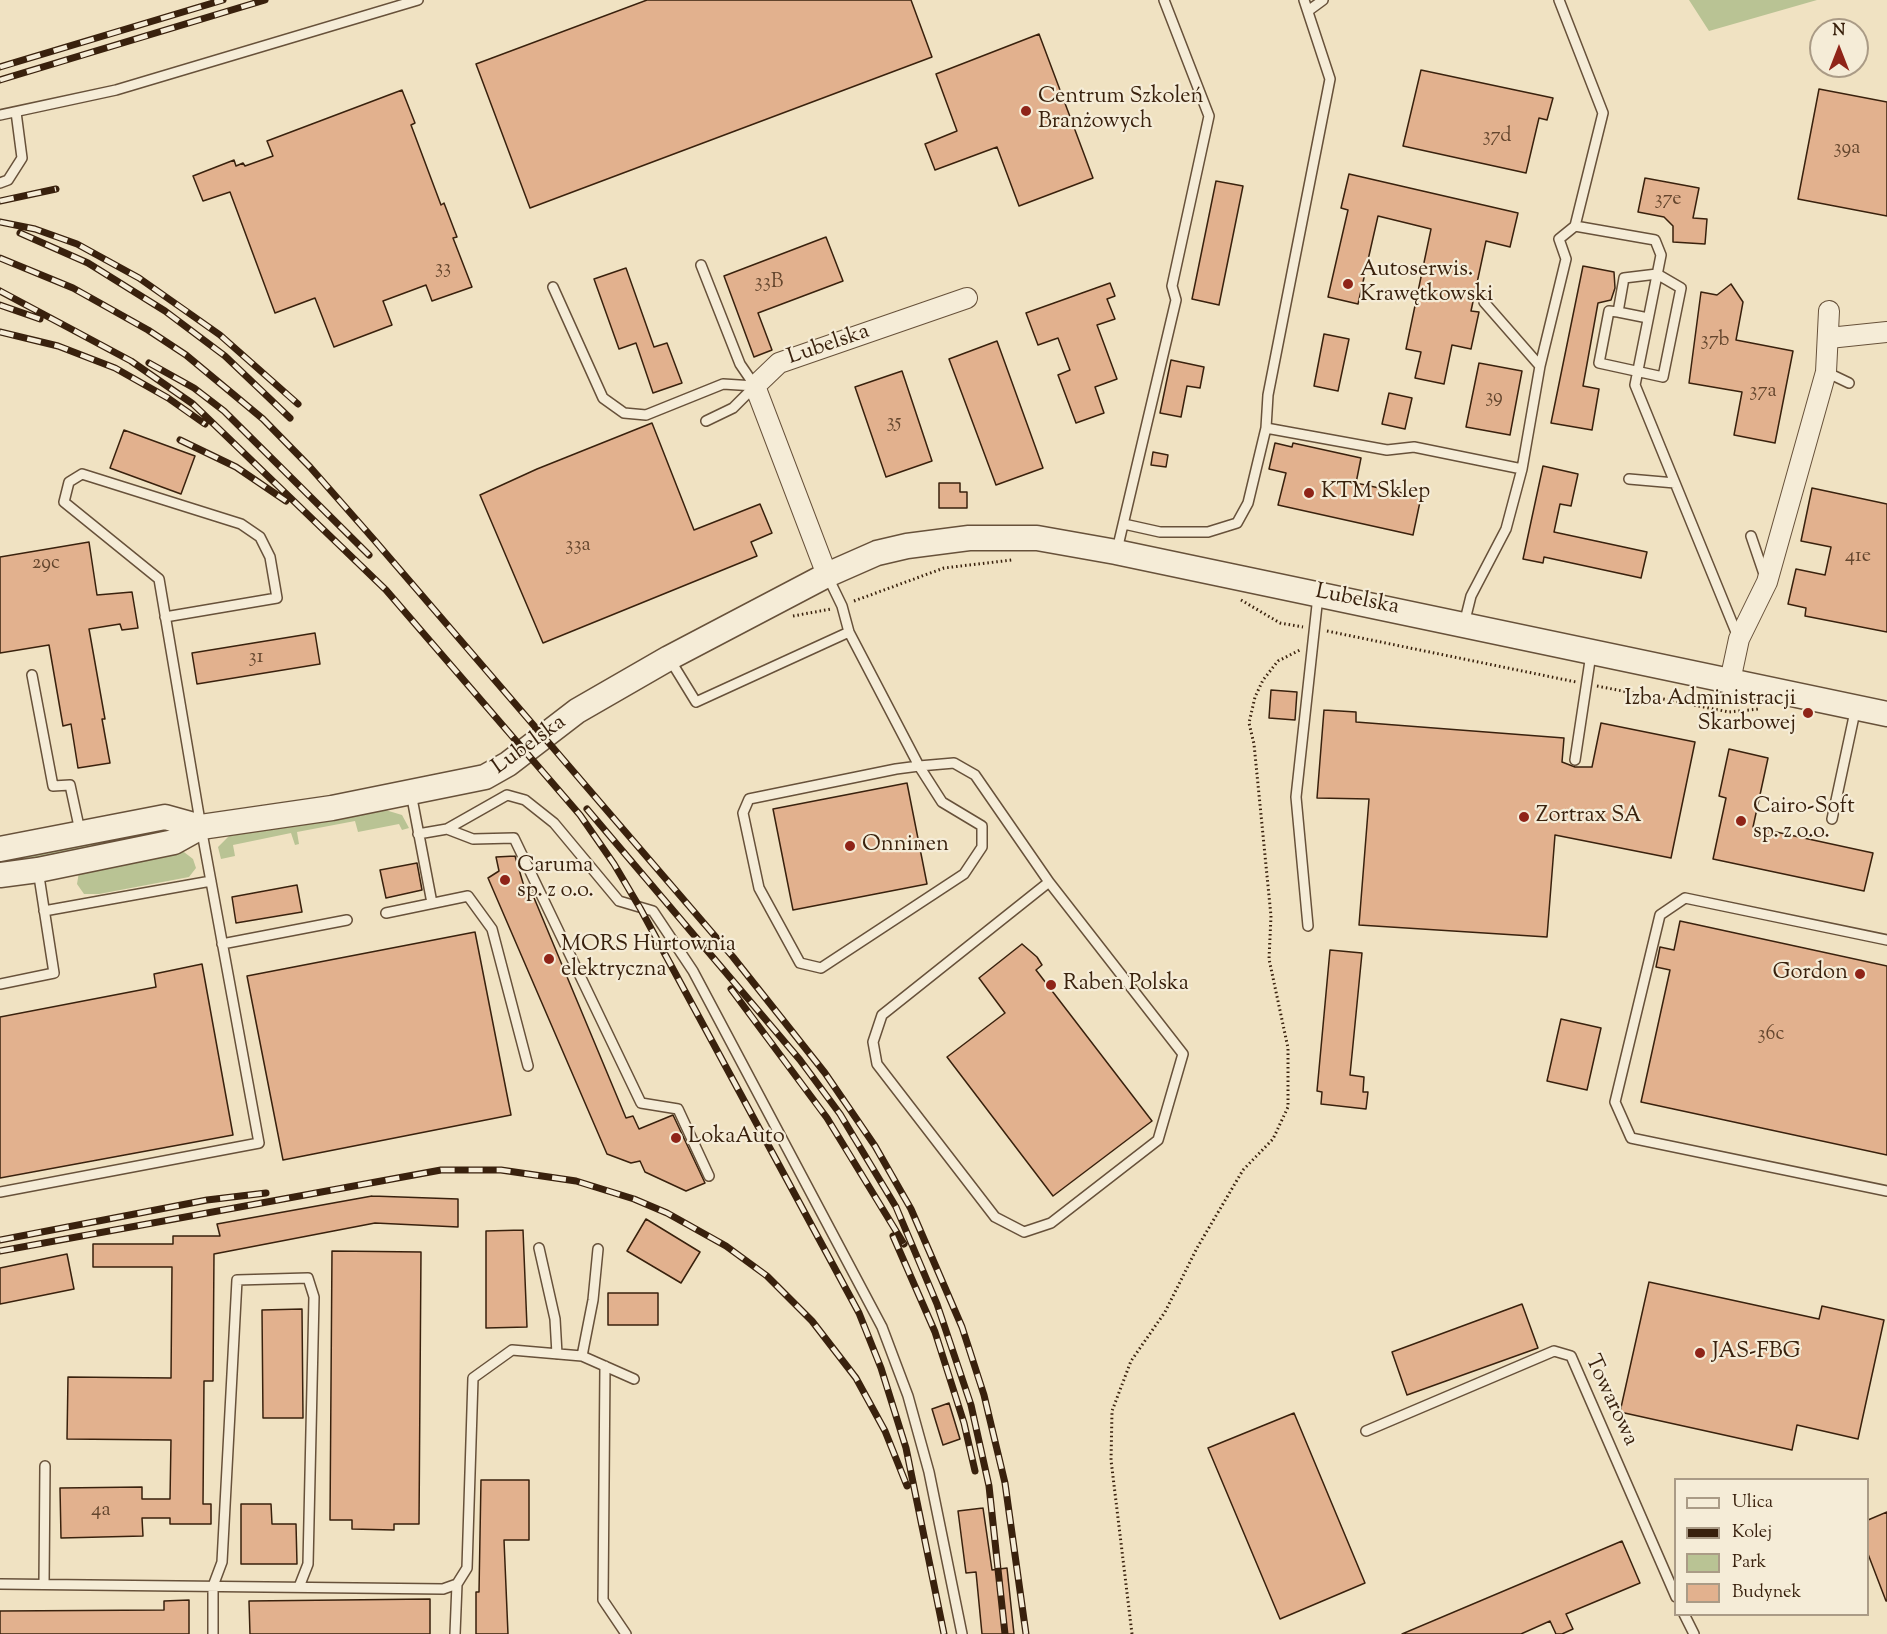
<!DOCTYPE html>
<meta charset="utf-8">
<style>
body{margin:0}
#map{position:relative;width:1887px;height:1634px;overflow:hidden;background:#f0e2c2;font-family:"Sorts Mill Goudy",serif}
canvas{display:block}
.legend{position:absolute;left:1674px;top:1478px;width:195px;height:138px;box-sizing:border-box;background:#f5ecd7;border:2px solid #aa9b86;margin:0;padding:8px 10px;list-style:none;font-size:18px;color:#39210d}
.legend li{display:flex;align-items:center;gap:12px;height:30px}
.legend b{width:30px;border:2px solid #aa9b86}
.north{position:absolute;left:1809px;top:18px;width:60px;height:60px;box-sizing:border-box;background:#f5ecd7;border:2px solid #aa9b86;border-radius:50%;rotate:0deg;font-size:16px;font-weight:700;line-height:24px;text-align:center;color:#39210d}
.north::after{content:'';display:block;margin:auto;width:21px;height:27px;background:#8f2418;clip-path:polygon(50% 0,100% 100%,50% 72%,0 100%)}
</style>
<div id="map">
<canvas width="1887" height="1634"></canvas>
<ul class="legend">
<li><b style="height:8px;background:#f5ecd7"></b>Ulica</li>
<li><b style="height:8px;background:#39210d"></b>Kolej</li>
<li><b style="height:16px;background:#b9c394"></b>Park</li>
<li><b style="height:16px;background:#e2b18e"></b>Budynek</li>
</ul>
<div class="north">N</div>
</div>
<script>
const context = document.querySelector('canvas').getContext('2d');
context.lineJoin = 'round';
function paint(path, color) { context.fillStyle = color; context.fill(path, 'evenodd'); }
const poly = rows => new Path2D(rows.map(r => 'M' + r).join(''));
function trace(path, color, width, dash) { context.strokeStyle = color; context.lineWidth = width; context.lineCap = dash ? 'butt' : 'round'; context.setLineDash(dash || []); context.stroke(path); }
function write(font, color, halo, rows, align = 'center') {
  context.font = font + ' "Sorts Mill Goudy",serif'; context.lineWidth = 4.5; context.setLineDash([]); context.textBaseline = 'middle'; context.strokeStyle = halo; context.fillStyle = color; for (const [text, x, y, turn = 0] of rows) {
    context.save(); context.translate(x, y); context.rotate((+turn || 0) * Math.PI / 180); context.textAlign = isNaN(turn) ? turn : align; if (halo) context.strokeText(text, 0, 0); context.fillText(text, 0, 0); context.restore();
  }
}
paint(poly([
 [1689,0,1817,0,1709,31],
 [382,809,402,815,409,828,402,830,399,824,358,832,355,821,297,832,299,844,295,845,291,833,233,845,235,856,221,859,218,847,229,836],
 [164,824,182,829,0,870,0,855],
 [180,849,193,859,196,868,189,877,99,894,84,894,77,884,79,872]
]), '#b9c394');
const building = poly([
 [647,0,911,0,932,57,530,208,476,64,647,0],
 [1039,34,1093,178,1019,206,997,147,935,170,925,144,957,131,936,74,1039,34],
 [1421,70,1553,98,1547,120,1539,118,1526,173,1403,146,1421,70],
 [1819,89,1887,102,1887,216,1798,199,1819,89],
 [402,90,415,123,411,125,441,205,444,203,457,237,453,238,472,287,432,301,426,285,383,301,392,325,334,347,315,298,275,313,230,192,203,201,193,176,234,160,236,166,243,163,245,166,273,156,267,141,402,90],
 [1349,174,1518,213,1510,247,1486,241,1471,311,1479,312,1471,349,1452,345,1444,384,1415,378,1421,352,1406,349,1431,229,1378,216,1358,304,1328,297,1348,210,1341,208,1349,174],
 [1645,178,1699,188,1693,218,1707,219,1705,244,1673,242,1673,226,1664,217,1638,212,1645,178],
 [1216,181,1243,186,1219,305,1192,299,1216,181],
 [826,237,843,281,758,313,772,350,754,357,724,276,826,237],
 [1583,266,1614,272,1615,288,1611,300,1598,303,1583,386,1599,389,1592,430,1551,423,1583,266],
 [626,268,654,347,667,343,682,383,653,393,636,343,619,349,594,279,626,268],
 [1110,283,1115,296,1107,299,1115,319,1097,325,1117,379,1095,387,1104,413,1076,423,1058,375,1070,370,1058,338,1038,345,1026,313,1110,283],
 [1731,284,1743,302,1736,340,1793,351,1775,443,1734,435,1742,392,1689,383,1701,292,1717,295,1731,284],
 [1324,334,1349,339,1338,391,1314,386,1324,334],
 [997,341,1043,468,996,485,949,359,997,341],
 [1171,360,1204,367,1200,388,1187,386,1181,417,1160,413,1171,360],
 [1479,363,1522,371,1510,435,1466,427,1479,363],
 [902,371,932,461,886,477,855,387,902,371],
 [1389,393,1412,398,1405,429,1382,424,1389,393],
 [652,423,694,530,760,504,772,533,751,542,757,556,543,643,480,495,537,469,652,423],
 [124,430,195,456,181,494,110,468,124,430],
 [1275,443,1292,447,1293,443,1361,458,1356,483,1421,497,1413,535,1278,505,1286,473,1269,469,1275,443],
 [1153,452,1168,455,1166,467,1151,465,1153,452],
 [1543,466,1578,474,1571,506,1560,504,1554,532,1647,552,1641,578,1544,557,1543,563,1523,559,1543,466],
 [939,483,960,483,960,492,967,492,967,508,939,508,939,483],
 [1812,488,1887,504,1887,632,1805,616,1806,608,1788,604,1796,569,1825,575,1831,547,1801,541,1812,488],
 [89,542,97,595,132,592,138,628,122,630,120,624,89,629,105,719,102,719,110,763,78,768,71,724,63,726,49,645,0,653,0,557,89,542],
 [315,633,320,664,197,684,192,653,315,633],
 [1271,690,1297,692,1295,720,1269,718,1271,690],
 [1324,710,1356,712,1356,722,1564,738,1562,762,1575,767,1592,767,1601,723,1695,742,1671,858,1555,835,1547,937,1359,925,1369,799,1317,798,1324,710],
 [1729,749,1768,758,1753,827,1873,853,1864,891,1713,859,1726,798,1719,796,1729,749],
 [907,783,927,884,793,910,773,809,907,783],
 [515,856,526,893,532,893,626,1118,633,1116,639,1129,673,1115,705,1183,686,1191,645,1172,640,1161,631,1163,607,1154,488,878,499,871,496,857,515,856],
 [417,863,422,890,386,898,380,870,417,863],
 [297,885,302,912,236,923,232,897,297,885],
 [1680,921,1887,966,1887,1155,1641,1102,1670,970,1656,967,1660,947,1674,950,1680,921],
 [475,932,511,1115,283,1160,247,976,475,932],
 [1022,944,1037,957,1042,965,1036,970,1152,1121,1053,1196,947,1057,1005,1013,979,978,1022,944],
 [1330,950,1362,953,1350,1075,1364,1077,1363,1092,1368,1092,1366,1109,1321,1104,1322,1092,1317,1091,1330,950],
 [202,964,233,1135,0,1178,0,1017,156,987,154,974,202,964],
 [1561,1019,1601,1028,1587,1090,1547,1081,1561,1019],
 [372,1196,458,1199,458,1227,375,1223,214,1254,213,1381,204,1381,203,1504,211,1504,211,1524,170,1524,170,1518,142,1518,143,1536,61,1538,60,1488,142,1487,142,1499,170,1499,171,1440,67,1439,68,1377,171,1378,172,1267,93,1267,93,1244,173,1244,173,1236,220,1236,217,1224,372,1196],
 [646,1219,700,1252,681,1283,627,1251,646,1219],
 [523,1230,527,1327,486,1328,486,1231,523,1230],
 [332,1251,421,1252,419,1524,394,1524,394,1530,352,1529,352,1520,330,1520,332,1251],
 [67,1254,74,1289,0,1304,0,1268,67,1254],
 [1649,1282,1819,1319,1822,1306,1884,1320,1858,1439,1797,1425,1792,1450,1620,1412,1649,1282],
 [608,1293,658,1293,658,1325,608,1325,608,1293],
 [1522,1304,1538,1348,1407,1395,1392,1352,1522,1304],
 [302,1309,303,1418,263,1418,262,1310,302,1309],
 [949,1403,960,1439,943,1445,932,1409,949,1403],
 [1294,1413,1365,1583,1280,1619,1208,1448,1294,1413],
 [481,1480,529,1480,529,1540,504,1540,508,1634,476,1634,476,1592,479,1592,481,1480],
 [241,1504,271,1504,272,1524,296,1524,297,1564,241,1564,241,1504],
 [983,1508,992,1570,1007,1568,1014,1634,982,1634,976,1572,966,1573,958,1511,983,1508],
 [1887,1512,1887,1601,1886,1601,1868,1554,1868,1520,1887,1512],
 [1622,1541,1640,1583,1566,1614,1573,1629,1562,1634,1556,1634,1550,1621,1521,1634,1402,1634,1622,1541],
 [430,1599,430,1634,250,1634,249,1601,430,1599],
 [189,1600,189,1634,0,1634,0,1611,164,1610,164,1601,189,1600]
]);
paint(building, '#e2b18e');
trace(building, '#39210d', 1.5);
const service = poly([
 [1559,0,1603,113,1575,226,1655,240,1661,255,1635,385,1738,637],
 [1308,11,1323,0],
 [0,115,116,90,418,0],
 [0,183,8,180,22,158,16,112],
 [701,265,740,364,755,386],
 [553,287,603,398,624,413,646,415,723,384,755,386,733,408,706,421],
 [1484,302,1540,366],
 [1618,312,1624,278,1657,274,1681,288,1663,377,1599,363,1609,311,1618,312,1648,318],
 [1826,372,1849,383],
 [1266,428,1387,450,1414,447,1522,469],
 [1629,479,1675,483],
 [1124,524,1160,532,1208,532,1237,523,1248,503,1266,428,1268,395,1330,79,1304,0],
 [1751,536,1765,577],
 [1117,550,1176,300,1172,286,1209,116,1164,0],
 [827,575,842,606,849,632,919,766,954,763,975,775,1049,882,882,1015,873,1042,877,1064,995,1217,1024,1232,1051,1223,1158,1140,1183,1054,1049,882],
 [1464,624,1471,596,1506,529,1522,469,1540,366,1566,259,1559,239,1575,226],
 [669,658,696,702,849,632],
 [32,675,53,786,70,785,80,831],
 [1575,760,1591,654],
 [919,766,942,802,982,826,982,847,964,874,821,968,800,963,759,888,743,813,749,799,896,769,919,766],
 [411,793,432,903],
 [1832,819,1856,707],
 [447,829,473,839,514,838,641,1103,678,1109,709,1176],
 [418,834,447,829,507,795,525,800,554,823,619,901,653,911,693,971,882,1327,908,1396,929,1472,962,1634],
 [44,911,211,881],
 [386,913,468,896,492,929,528,1066],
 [1308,926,1296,797,1318,596],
 [1887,940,1685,898,1660,915,1615,1102,1631,1138,1887,1191],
 [222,944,347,920],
 [0,984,54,973,38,870],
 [0,1192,259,1143,201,827,159,579,64,502,69,482,82,474,241,524,260,537,270,557,277,598,165,617],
 [539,1248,555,1319,557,1354],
 [582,1356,593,1300,598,1249],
 [605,1366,603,1600,626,1634],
 [1366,1431,1554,1351,1571,1356,1676,1597],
 [0,1584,443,1589,457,1584,467,1568,473,1378,512,1350,582,1356,634,1379],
 [44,1584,45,1466],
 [1684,1614,1694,1634],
 [213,1634,213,1586,222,1562,237,1280,308,1278,314,1297,308,1564,299,1587],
 [455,1634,457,1584]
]);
const minor = poly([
 [1829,338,1887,332],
 [827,575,755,386,779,363,967,298],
 [1730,681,1739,639,1767,582,1826,372,1829,311]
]);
const tertiary = poly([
 [0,849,165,817,201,827],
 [0,875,38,870,174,842,201,827,332,808,485,777,508,764,577,711,669,658,827,575,877,553,907,546,969,538,1037,538,1116,552,1887,714]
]);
trace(service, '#67513a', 12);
trace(minor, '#67513a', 22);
trace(tertiary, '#67513a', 27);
trace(poly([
 [1241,600,1280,623,1303,627],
 [854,601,944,568,1012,560],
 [793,616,831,609],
 [1327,631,1576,682],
 [1597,686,1729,712,1759,709],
 [1132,1634,1111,1460,1112,1411,1131,1361,1165,1312,1197,1248,1243,1170,1273,1139,1288,1107,1288,1048,1269,959,1271,916,1254,744,1249,723,1255,697,1263,680,1278,661,1300,650]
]), '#39210d', 3, [1.5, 3]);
trace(service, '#f5ecd7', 9);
trace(minor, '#f5ecd7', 20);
trace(tertiary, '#f5ecd7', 24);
const rail = poly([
 [0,67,223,0],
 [0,80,265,0],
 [0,201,56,189],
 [0,222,35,229,77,244,139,278,220,335,298,404],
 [20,233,88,263,165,311,225,356,290,418],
 [0,258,73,288,148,330,186,355,263,419,310,467,376,542,733,957,825,1073,875,1146,911,1209,962,1327,984,1395,1005,1483,1026,1634],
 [0,291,131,361,193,404,386,590,580,815,614,864,640,908,859,1313,881,1368,906,1448,944,1634],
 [0,305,40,319],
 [0,332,58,346,115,368,168,398,205,424],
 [149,363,194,388,224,411,369,555],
 [180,440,236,467,286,501],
 [587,809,800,1060,840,1114,896,1207,937,1304,971,1405,989,1486,1005,1634],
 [731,989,827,1118,904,1244],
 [893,1236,935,1332,964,1423,975,1471],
 [0,1240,207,1200,266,1193],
 [0,1251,441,1170,501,1170,576,1181,634,1199,667,1213,726,1246,767,1276,812,1321,856,1378,885,1431,907,1486]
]);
trace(rail, '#39210d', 7);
trace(rail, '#f5ecd7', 4.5, [14]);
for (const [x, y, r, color] of [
 [1026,111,6,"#8f2418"],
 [1348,284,6,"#8f2418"],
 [1309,493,6,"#8f2418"],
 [1808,713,6,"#8f2418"],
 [1524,817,6,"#8f2418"],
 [1741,821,6,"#8f2418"],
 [850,846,6,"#8f2418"],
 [505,880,6,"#8f2418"],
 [549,959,6,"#8f2418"],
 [1860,974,6,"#8f2418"],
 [1051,985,6,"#8f2418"],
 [676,1138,6,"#8f2418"],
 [1700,1353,6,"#8f2418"]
]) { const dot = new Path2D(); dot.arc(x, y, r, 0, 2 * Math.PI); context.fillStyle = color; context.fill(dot); trace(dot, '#f5ecd7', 2); }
write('20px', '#63452d', null, [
 ["37d",1497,138],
 ["39a",1847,150],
 ["37e",1668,201],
 ["33",443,270],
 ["33B",769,284],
 ["37b",1715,342],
 ["37a",1763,393],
 ["39",1494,399],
 ["35",894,424],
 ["33a",578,547],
 ["41e",1858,558],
 ["29c",46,565],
 ["31",256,659],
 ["36c",1771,1036],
 ["4a",101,1512]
]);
write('22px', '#39210d', '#f5ecd7', [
 ["Centrum Szkoleń",1038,98],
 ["Branżowych",1038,123],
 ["Autoserwis.",1360,271],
 ["Krawętkowski",1360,296],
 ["KTM Sklep",1321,493],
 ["Izba Administracji",1796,700,"right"],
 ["Skarbowej",1796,725,"right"],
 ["Cairo-Soft",1753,808],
 ["sp. z o.o.",1753,833],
 ["Zortrax SA",1536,817],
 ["Onninen",862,846],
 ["Caruma",517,867],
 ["sp. z o.o.",517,892],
 ["MORS Hurtownia",561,946],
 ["elektryczna",561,971],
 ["Gordon",1848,974,"right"],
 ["Raben Polska",1063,985],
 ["LokaAuto",688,1138],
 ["JAS-FBG",1712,1353]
], 'left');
write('22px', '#39210d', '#f5ecd7', [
 ["Lubelska",829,346,-19],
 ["Lubelska",1357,601,11],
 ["Lubelska",530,746,-36],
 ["Towarowa",1610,1401,65]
]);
</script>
